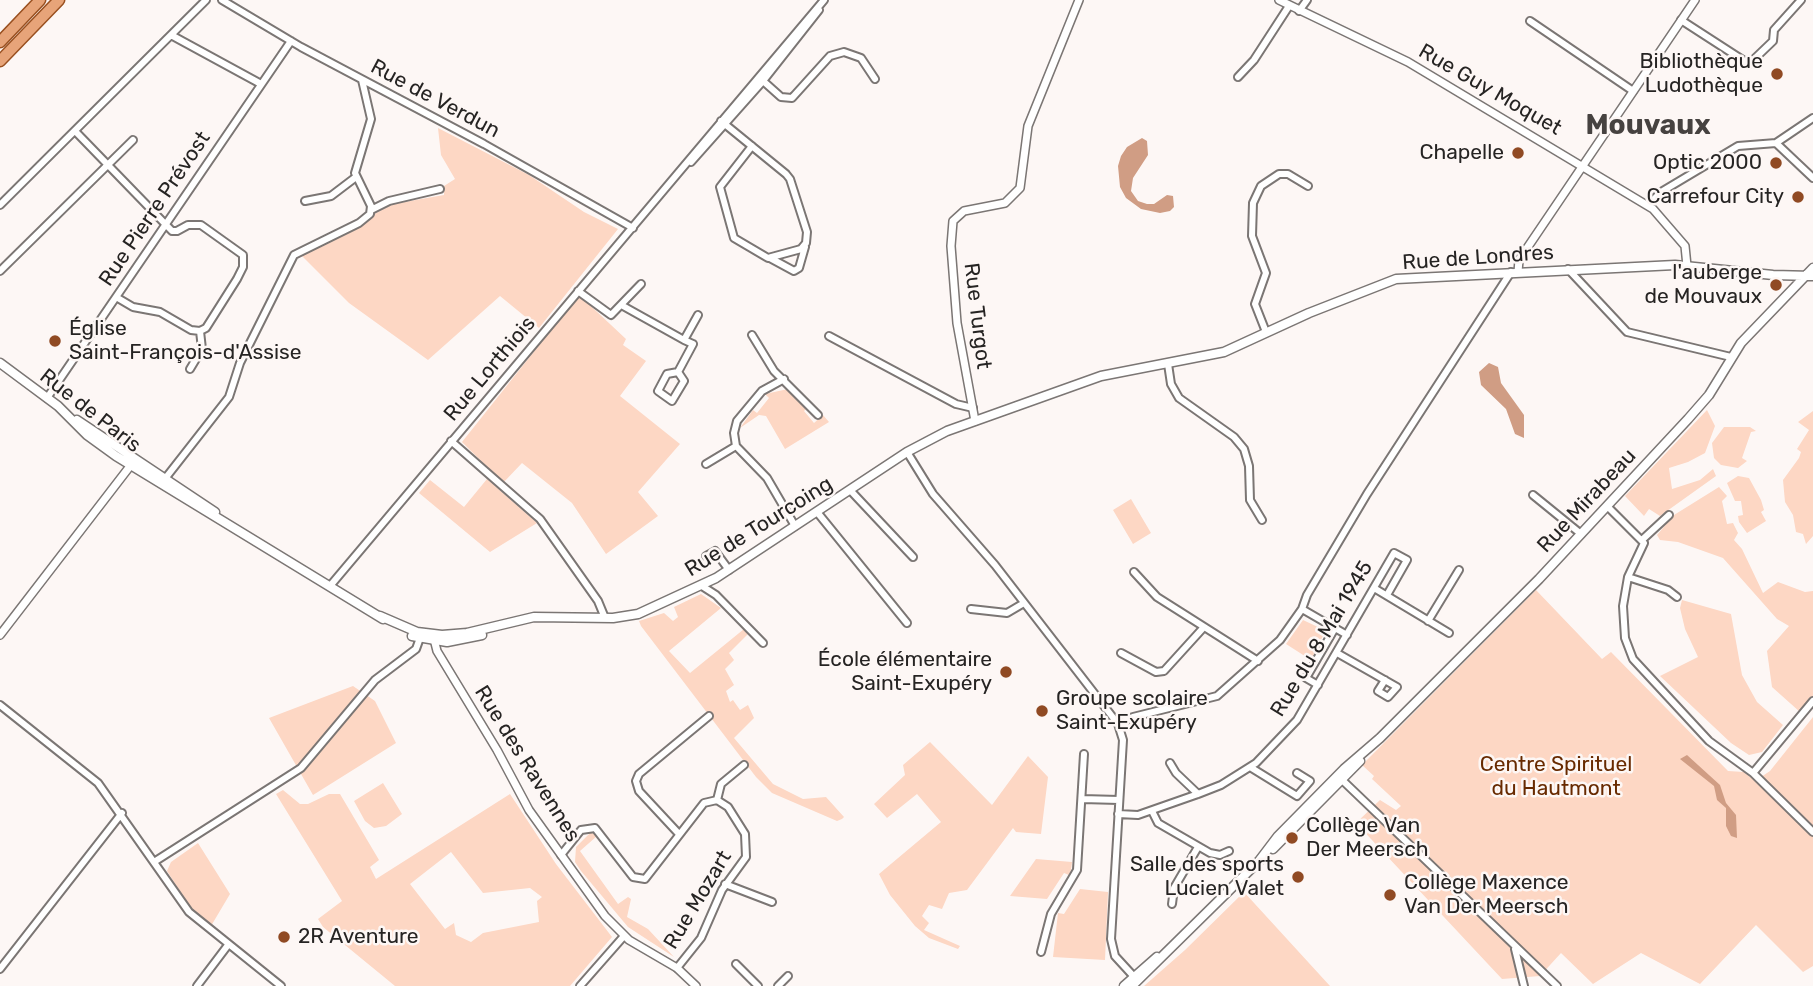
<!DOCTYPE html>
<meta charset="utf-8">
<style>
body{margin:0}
canvas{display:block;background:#fdf7f5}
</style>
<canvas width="1813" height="986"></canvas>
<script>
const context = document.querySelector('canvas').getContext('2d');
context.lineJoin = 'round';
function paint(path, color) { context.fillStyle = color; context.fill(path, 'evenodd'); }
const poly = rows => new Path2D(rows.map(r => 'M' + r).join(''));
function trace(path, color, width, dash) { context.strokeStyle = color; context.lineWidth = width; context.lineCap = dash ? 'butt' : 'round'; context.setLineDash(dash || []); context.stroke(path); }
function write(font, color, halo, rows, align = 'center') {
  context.font = font + ' Rubik,sans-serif'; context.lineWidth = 5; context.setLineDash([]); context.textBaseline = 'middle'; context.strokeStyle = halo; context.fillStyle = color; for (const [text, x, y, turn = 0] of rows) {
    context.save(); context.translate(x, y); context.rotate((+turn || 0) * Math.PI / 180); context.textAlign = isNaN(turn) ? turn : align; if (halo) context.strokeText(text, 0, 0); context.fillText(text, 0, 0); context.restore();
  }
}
paint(poly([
 [438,128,529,175,584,212,618,229,539,328,500,296,428,360,349,303,302,256,307,250,393,204,444,195,444,186,455,179,441,155],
 [579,295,626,339,623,345,646,361,620,396,680,444,638,492,658,516,606,554,572,503,522,463,503,483,462,442],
 [788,389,808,407,804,411,814,423,823,415,829,422,785,449,766,416,759,415,740,428,753,410,757,413,769,398,765,394],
 [1707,410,1715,426,1705,453,1688,462,1669,468,1672,489,1700,480,1713,469,1716,476,1660,516,1649,509,1644,516,1625,496],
 [1813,411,1813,536,1806,544,1803,534,1796,532,1793,515,1785,502,1783,480,1799,458,1801,452,1797,449,1809,430,1798,422],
 [1724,427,1750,427,1756,431,1751,432,1742,458,1747,461,1738,468,1721,465,1714,458,1712,443],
 [1738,476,1749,478,1761,500,1764,510,1761,512,1766,521,1747,533,1739,522,1738,516,1743,515,1741,501,1735,501,1727,483],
 [487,479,537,523,490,552,419,493,430,480,464,507],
 [1719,487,1727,496,1722,501,1727,524,1733,523,1738,533,1734,540,1742,549,1763,593,1778,582,1805,592,1813,591,1813,696,1800,712,1772,687,1767,651,1789,626,1777,619,1723,558,1678,542,1660,540,1657,535,1674,515],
 [1131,499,1151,533,1133,544,1113,510],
 [1536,590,1602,659,1611,652,1728,771,1744,772,1755,781,1770,771,1813,717,1813,966,1803,972,1756,925,1700,984,1641,953,1593,984,1561,953,1540,976,1502,979,1356,823,1380,800,1396,810,1401,806,1372,779,1374,776,1362,765],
 [701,594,721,608,669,651,690,673,744,629,748,634,729,653,734,660,725,669,734,685,726,691,730,702,733,700,740,710,748,705,754,718,734,738,773,784,803,799,826,797,844,817,842,819,837,821,772,793,756,777,641,626,639,621,664,613,673,621,678,617,674,607],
 [1682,600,1731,614,1742,675,1757,702,1783,725,1762,752,1749,755,1731,743,1660,676,1698,657,1685,629,1680,608],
 [1303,620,1320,628,1324,634,1311,660,1286,644],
 [353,686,375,701,396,743,313,795,269,718],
 [930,742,992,805,1028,756,1048,777,1041,834,1016,832,1013,828,967,890,949,893,942,909,929,905,922,916,929,923,924,930,960,946,958,949,929,938,915,926,890,895,879,874,941,822,917,794,887,818,874,804,905,775,903,765],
 [383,783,402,814,386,826,374,828,365,821,354,801],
 [283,790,300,804,308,804,329,794,340,794,379,860,370,867,376,879,510,794,556,864,612,937,570,986,395,986,323,927,318,919,342,901,276,794],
 [451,852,483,893,530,888,542,897,537,901,539,922,483,933,471,942,456,935,454,923,445,929,410,884],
 [591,832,597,836,580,851,618,904,628,897,631,899,627,917,648,929,674,957,628,927,581,871,575,862,576,847],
 [198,843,230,894,211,926,190,907,167,871,171,862],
 [1036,859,1072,862,1071,870,1069,875,1064,873,1047,899,1010,896],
 [1080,889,1108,892,1105,960,1053,957,1058,913,1064,914],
 [1244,892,1330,986,1144,986,1185,950]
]), '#fdd7c4');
paint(poly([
 [1142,138,1147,141,1148,155,1133,178,1131,191,1138,201,1147,204,1154,204,1167,195,1173,196,1174,207,1170,211,1160,213,1141,209,1126,198,1120,187,1118,166,1121,156,1127,147],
 [1489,363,1498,367,1501,383,1524,415,1524,438,1515,434,1506,409,1481,385,1479,372],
 [1687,755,1720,785,1726,803,1736,815,1737,838,1731,836,1726,826,1726,808,1717,800,1714,786,1680,759]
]), '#d09d84');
const minor = poly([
 [222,0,301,47,484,144,633,228],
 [1299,11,1307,0],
 [1681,20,1749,64,1773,41,1774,30,1801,0],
 [1530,21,1633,91],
 [171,35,261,84],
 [1238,77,1254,60,1289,6],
 [762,80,781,97,792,98,830,56,844,52,861,58,875,79],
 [721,121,786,174,790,179,807,232,806,243,801,249,768,258,734,238,720,187,752,146],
 [75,131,172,231,177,231,188,225,201,225,243,255,243,267,237,279,206,328,200,331,191,330,160,312,133,307,116,297],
 [1776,143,1813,118],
 [691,162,763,81,819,10],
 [305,201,331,196,356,177],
 [0,205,206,0],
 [1648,205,1661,192,1738,146,1776,143,1813,178],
 [371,210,389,201,440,189],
 [770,258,794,271,799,268,805,247],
 [1568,269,1627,332,1731,357],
 [0,271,133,140],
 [578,291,611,315,641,284],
 [623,306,684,340,698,315],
 [1266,332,1255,304,1266,273,1252,236,1253,203,1261,186,1279,174,1288,174,1308,186],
 [752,335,774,371,818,415],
 [829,336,956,404,973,408],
 [1168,364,1171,384,1179,398,1234,437,1244,449,1249,466,1250,500,1262,520],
 [190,369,202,349,200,331],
 [678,372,684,381,672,401,658,391,667,374,678,372,693,344,684,340],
 [47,398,291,41],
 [451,441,540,519,598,601,605,618],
 [736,446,767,478,795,526],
 [907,452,933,494,995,565,1118,724,1123,740,1111,939,1115,956,1137,980],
 [706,464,736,446,734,433,737,421,762,391,784,379],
 [164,480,229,397,240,363,294,255,359,223,370,214,371,206,355,173,371,119,362,80],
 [850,490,913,557],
 [1533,495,1581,534],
 [1607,506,1644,543,1628,577,1623,606,1625,638,1633,659,1709,741,1753,773,1813,832],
 [817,512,907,623],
 [1643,539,1669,515],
 [706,556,715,551,729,570],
 [1134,572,1157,597,1258,661],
 [1628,577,1668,590,1677,597],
 [330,586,824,0],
 [702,586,716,595,763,643],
 [1374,588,1449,633],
 [971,609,1007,613,1024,603],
 [1302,609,1347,635],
 [1428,621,1459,570],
 [1121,653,1156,672,1164,671,1204,627],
 [1337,653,1397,687,1388,697,1378,691,1385,680],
 [1318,685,1306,678,1335,628],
 [0,705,98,783,189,912,281,986],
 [1118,724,1133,717,1217,696,1280,640,1302,609,1307,595,1367,494,1511,272],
 [1170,763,1176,773,1198,794],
 [1250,767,1297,796,1310,781,1297,773],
 [1753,773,1813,701],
 [1339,777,1557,986],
 [1082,799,1119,800],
 [717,800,721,784,744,765],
 [1152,811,1158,823,1210,853,1220,855,1229,851],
 [1118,814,1138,815,1198,794,1221,785,1256,763,1297,720,1394,553,1407,560,1387,595],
 [679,834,639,791,636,781,639,774,709,716],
 [561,855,581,830,595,828,633,877,645,879,704,803,717,800,728,807,745,834,746,857,722,890,701,938,677,968],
 [154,862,301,768,375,680,416,649,421,635],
 [725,884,772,902],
 [1172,904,1174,888,1198,847],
 [1515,949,1524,986],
 [1041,952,1051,914,1077,870,1084,754],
 [736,964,758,986],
 [0,969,122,813],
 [197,986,228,945],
 [580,986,624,936],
 [778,986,788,976]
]);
const tertiary = poly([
 [1279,0,1408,62,1653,209,1685,246,1687,266],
 [1518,272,1519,260,1695,0],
 [975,421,957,323,951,246,953,221,964,211,1005,203,1020,188,1028,126,1079,0],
 [0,635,134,461],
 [433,635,437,651,497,750,529,810,605,916,629,940,677,968,696,986]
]);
const secondary = poly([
 [0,363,58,406,87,435,116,456,383,619],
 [77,420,215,512],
 [380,616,417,632,442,635,467,633,534,617,613,618,638,614,716,578,907,452,947,431,1101,376,1224,352,1309,313,1396,279,1675,265,1773,275,1813,276],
 [412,636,447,642,482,635],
 [1273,849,1360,761],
 [1124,986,1157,957],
 [1132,986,1259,861,1278,836,1344,769,1380,738,1539,579,1688,419,1709,395,1741,343,1813,268]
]);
const primary = poly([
 [0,42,40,0],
 [0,61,59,0]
]);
trace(minor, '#7b7674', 10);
trace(tertiary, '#7b7674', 10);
trace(secondary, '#7b7674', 11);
trace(primary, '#995020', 13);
trace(minor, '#fff', 6);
trace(tertiary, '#fff', 7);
trace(secondary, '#fff', 8);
trace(primary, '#e7a479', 10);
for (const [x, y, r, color] of [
 [1777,74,7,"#904a23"],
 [1518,153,7,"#904a23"],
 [1776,163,7,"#904a23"],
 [1798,197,7,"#904a23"],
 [1776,285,7,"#904a23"],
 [55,341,7,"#904a23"],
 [1006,672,7,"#904a23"],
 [1042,711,7,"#904a23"],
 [1292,838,7,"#904a23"],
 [1298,877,7,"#904a23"],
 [1390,895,7,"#904a23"],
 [284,937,7,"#904a23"]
]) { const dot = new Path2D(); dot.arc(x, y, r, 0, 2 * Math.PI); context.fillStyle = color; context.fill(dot); trace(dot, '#fdf7f5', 2.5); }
write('21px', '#262423', '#fdf7f5', [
 ["Bibliothèque",1763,62],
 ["Ludothèque",1763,86],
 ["Chapelle",1504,153],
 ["Optic 2000",1762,163],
 ["Carrefour City",1784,197],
 ["l'auberge",1762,273],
 ["de Mouvaux",1762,297],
 ["Église",69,329,"left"],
 ["Saint-François-d'Assise",69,353,"left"],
 ["École élémentaire",992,660],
 ["Saint-Exupéry",992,684],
 ["Groupe scolaire",1056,699,"left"],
 ["Saint-Exupéry",1056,723,"left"],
 ["Collège Van",1306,826,"left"],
 ["Der Meersch",1306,850,"left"],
 ["Salle des sports",1284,865],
 ["Lucien Valet",1284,889],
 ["Collège Maxence",1404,883,"left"],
 ["Van Der Meersch",1404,907,"left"],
 ["2R Aventure",298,937,"left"]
], 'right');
write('21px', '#262423', '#fdf7f5', [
 ["Rue Guy Moquet",1490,90,30],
 ["Rue de Verdun",435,99,28],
 ["Rue Pierre Prévost",155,209,-56],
 ["Rue de Londres",1478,258,-4],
 ["Rue Turgot",977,316,83],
 ["Rue Lorthiois",490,369,-50],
 ["Rue de Paris",90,411,38],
 ["Rue Mirabeau",1587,501,-47],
 ["Rue de Tourcoing",759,527,-32],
 ["Rue du 8 Mai 1945",1322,639,-59],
 ["Rue des Ravennes",527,764,58],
 ["Rue Mozart",698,900,-59]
]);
write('21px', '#682a00', '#fdf7f5', [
 ["Centre Spirituel",1556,765],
 ["du Hautmont",1556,789]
]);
write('bold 28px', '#464240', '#fdf7f5', [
 ["Mouvaux",1648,126]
]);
</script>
